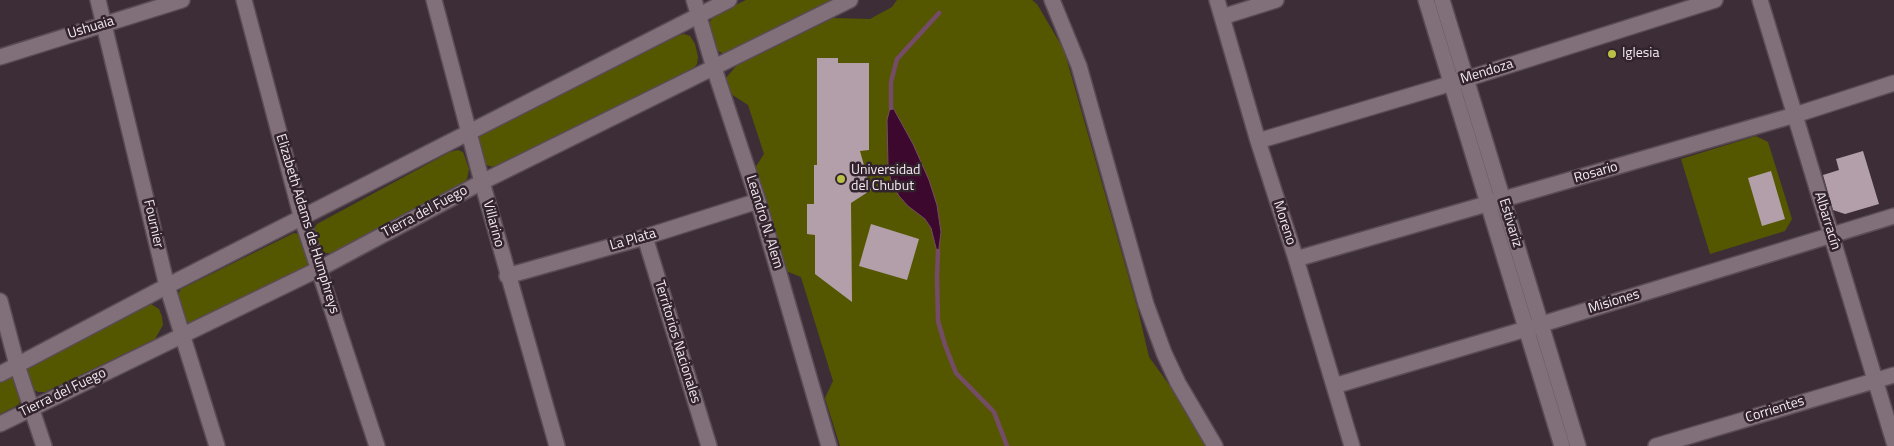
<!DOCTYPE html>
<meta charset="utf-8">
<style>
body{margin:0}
canvas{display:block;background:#3c2d36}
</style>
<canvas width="1894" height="446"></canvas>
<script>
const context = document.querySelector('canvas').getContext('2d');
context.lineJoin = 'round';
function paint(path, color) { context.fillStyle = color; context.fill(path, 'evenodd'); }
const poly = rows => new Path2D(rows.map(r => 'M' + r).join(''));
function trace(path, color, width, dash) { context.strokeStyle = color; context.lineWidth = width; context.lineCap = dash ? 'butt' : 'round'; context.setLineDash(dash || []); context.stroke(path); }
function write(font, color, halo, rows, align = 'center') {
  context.font = font + ' "Titillium Web",sans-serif'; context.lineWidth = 5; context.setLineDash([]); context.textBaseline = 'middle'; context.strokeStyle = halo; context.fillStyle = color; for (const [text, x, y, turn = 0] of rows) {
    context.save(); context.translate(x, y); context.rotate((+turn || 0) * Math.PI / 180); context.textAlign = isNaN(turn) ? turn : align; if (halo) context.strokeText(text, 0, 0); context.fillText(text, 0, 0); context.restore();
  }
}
paint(poly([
 [746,0,835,0,728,53,722,53,715,49,710,32,710,22,713,16],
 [897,0,1032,0,1037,4,1064,50,1138,310,1149,357,1173,390,1208,446,840,446,825,398,833,381,801,277,786,271,755,168,764,154,748,105,731,94,726,78,737,65,833,18,870,19,892,7],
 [684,34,690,36,695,44,698,57,697,64,691,71,497,168,486,165,480,154,476,140,479,134,676,36],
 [1756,136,1768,142,1792,219,1785,231,1710,254,1681,159],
 [458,150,463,152,469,169,467,179,461,185,333,253,326,253,321,251,315,237,314,229,317,224,450,152],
 [294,233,300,234,308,258,308,264,305,269,185,327,177,296,181,289],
 [151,304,159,309,162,317,163,325,155,339,45,392,38,392,32,389,26,373,28,367],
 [9,375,16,378,22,399,18,405,0,414,0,380]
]), '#555700');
const water = poly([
 [891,104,913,144,929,180,937,205,941,232,938,256,931,228,925,219,908,206,899,196,891,181,888,165,887,120,891,104]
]);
paint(water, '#3d082d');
trace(water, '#744c67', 1);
trace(poly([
 [891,108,891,82,897,59,939,13],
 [938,251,937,277,938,321,945,345,956,373,994,412,1007,446]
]), '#744c67', 4.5);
paint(poly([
 [817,58,838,58,838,63,869,63,869,150,860,151,871,190,851,203,852,302,815,274,815,235,807,234,807,204,814,204,814,165,817,165],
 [1863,151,1879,204,1845,214,1833,210,1823,175,1839,170,1836,159],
 [1771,171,1785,219,1762,226,1748,178],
 [871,224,919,239,907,280,859,266]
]), '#b29faa');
const street = poly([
 [98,0,167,286,217,446],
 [244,0,302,219,377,446],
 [694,0,714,68,758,201,829,446],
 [1052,0,1079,66,1146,304,1164,353,1178,383,1215,446],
 [1217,0,1258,141,1296,259,1352,446],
 [1760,0,1894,442],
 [1222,17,1276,0],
 [0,57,182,0],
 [1258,141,1466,79,1715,0],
 [482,182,557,446],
 [645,237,709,446],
 [1296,259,1795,115,1894,83],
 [507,276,645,237,758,201],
 [0,301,17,365,44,446],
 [1334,386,1526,329,1894,216],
 [1656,446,1894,375]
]);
const secondary = poly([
 [434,0,482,182],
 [1426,0,1562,446],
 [1442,0,1578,446],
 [0,374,167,286,729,0],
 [0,424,319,269,482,182,850,0]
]);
trace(street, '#594c54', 18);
trace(secondary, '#594c54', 18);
trace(street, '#816f79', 15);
trace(secondary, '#816f79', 15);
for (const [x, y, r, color] of [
 [1612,54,5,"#bac045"],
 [841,179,5,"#bac045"]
]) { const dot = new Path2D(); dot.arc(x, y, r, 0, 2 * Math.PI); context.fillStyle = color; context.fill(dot); trace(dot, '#32232c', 2); }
write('14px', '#f3e9ef', '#32232c', [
 ["Ushuaia",91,28,-17],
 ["Mendoza",1487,72,-17],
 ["Rosario",1596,173,-16],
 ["Tierra del Fuego",425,212,-28],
 ["Albarracín",1827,221,73],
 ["Leandro N. Alem",764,222,73],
 ["Moreno",1284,223,72],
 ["Estivariz",1510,223,73],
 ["Fournier",153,224,77],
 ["Elizabeth Adams de Humphreys",307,224,73],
 ["Villarino",493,224,75],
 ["La Plata",633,240,-16],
 ["Misiones",1614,302,-17],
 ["Territorios Nacionales",677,342,73],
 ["Tierra del Fuego",63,393,-26],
 ["Corrientes",1775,410,-17]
]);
write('14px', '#f3e9ef', '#32232c', [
 ["Iglesia",1622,54],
 ["Universidad",851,171],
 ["del Chubut",851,187]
], 'left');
</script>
